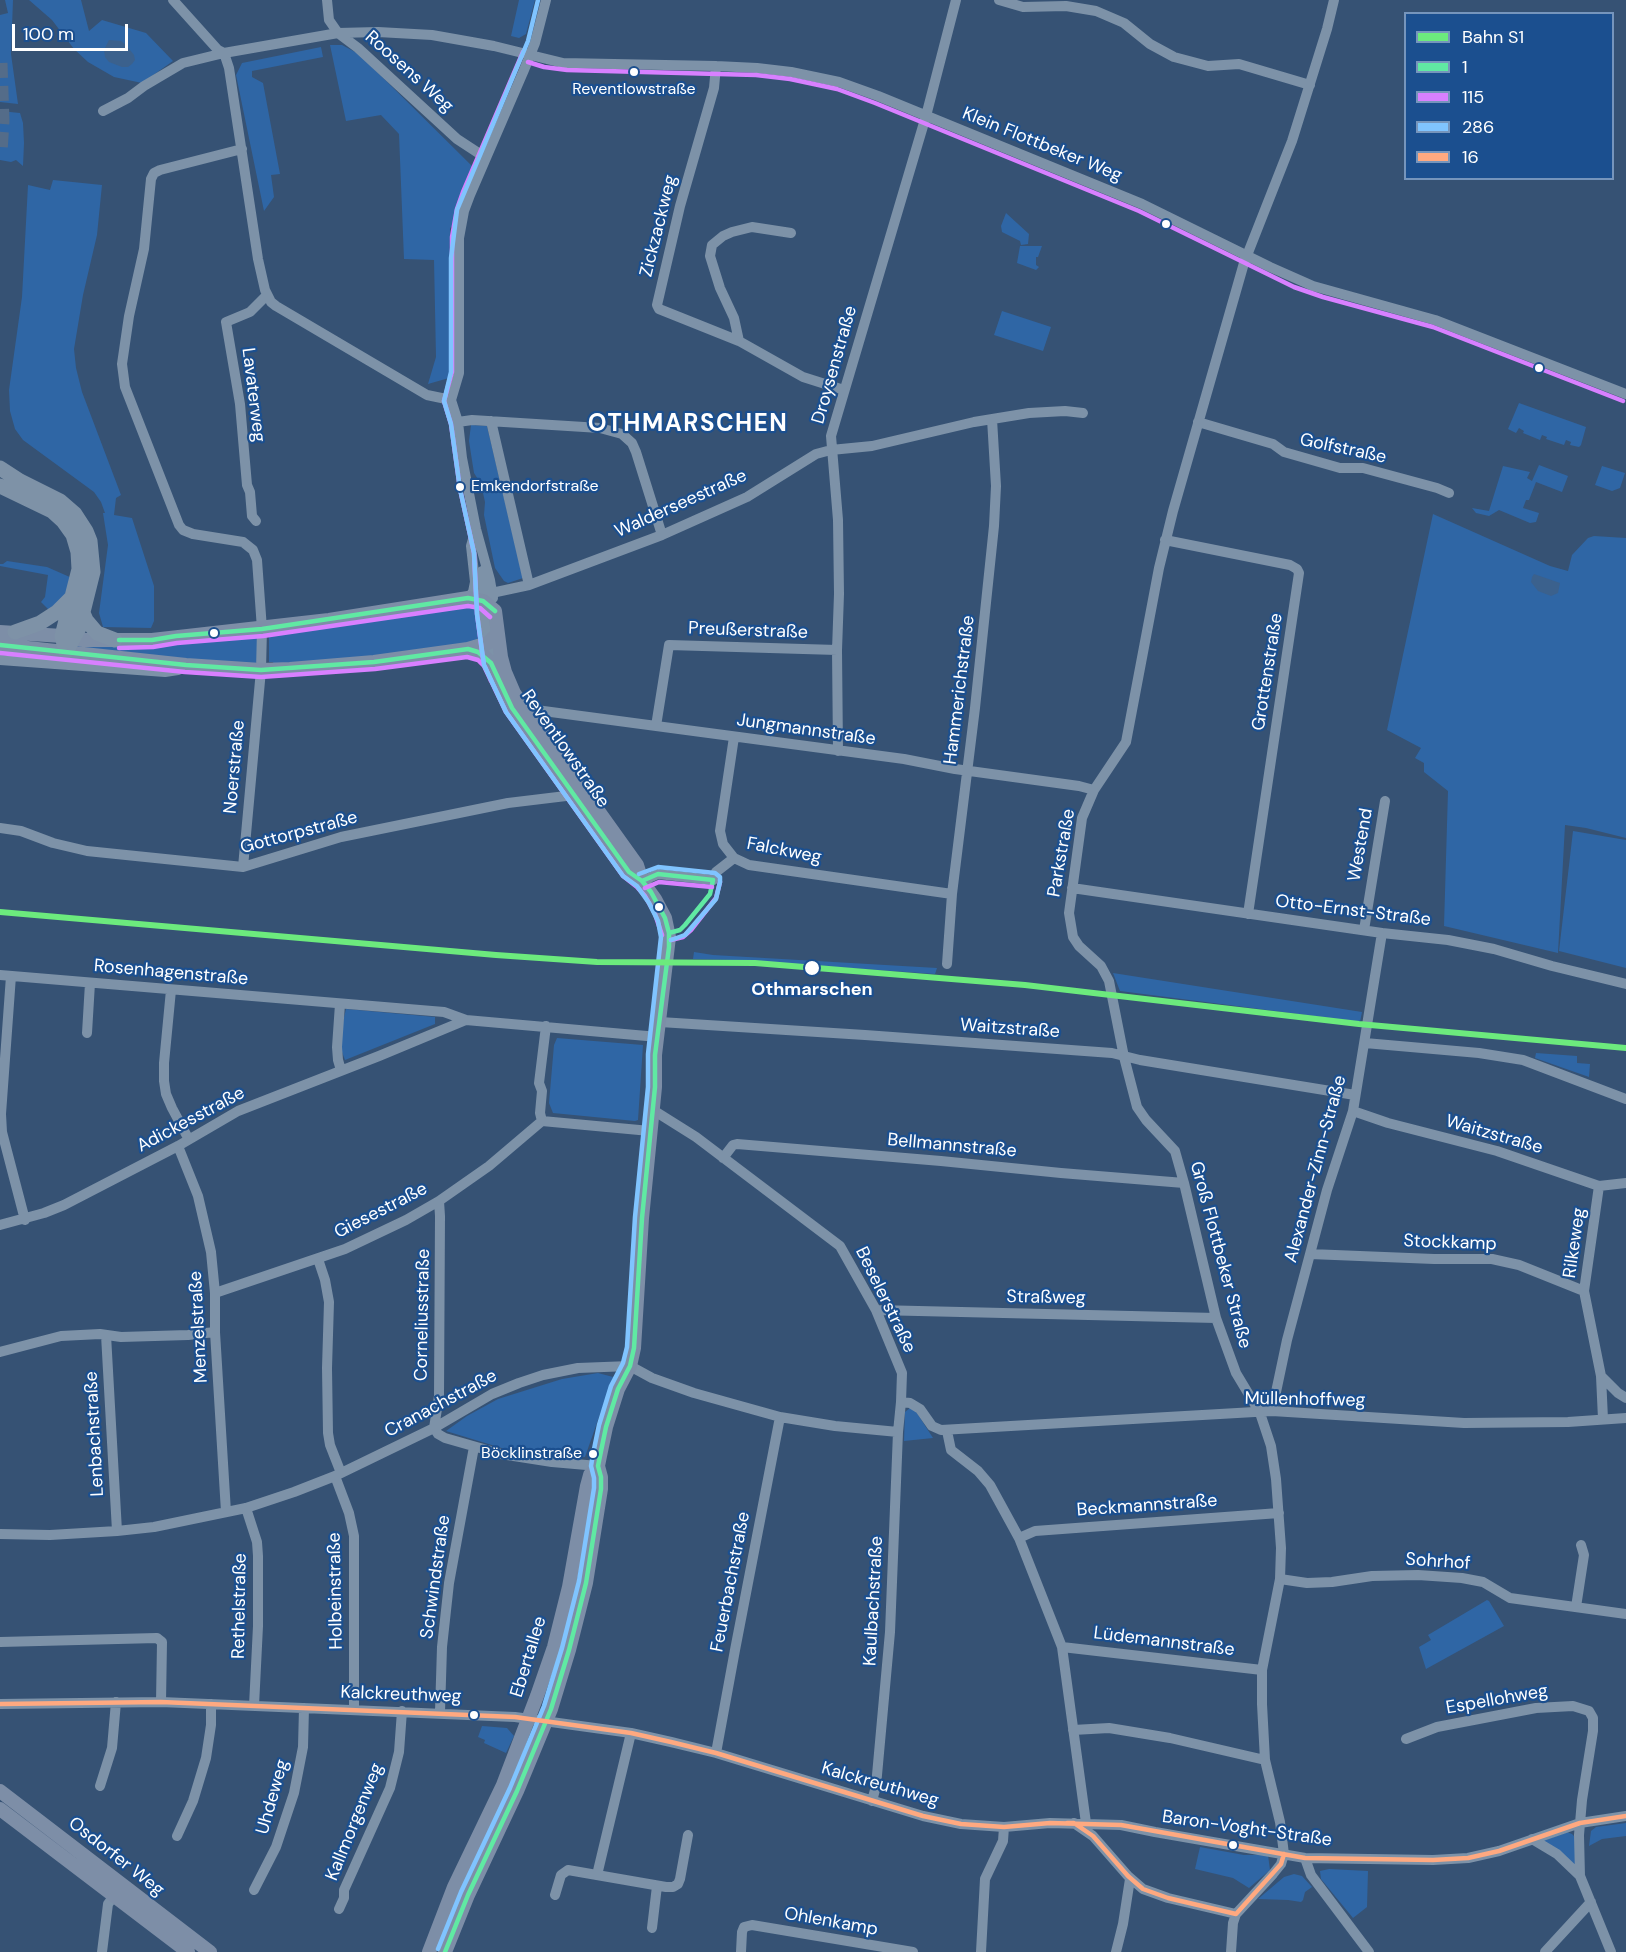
<!DOCTYPE html>
<meta charset="utf-8">
<style>
body{margin:0}
#map{position:relative;width:1626px;height:1952px;overflow:hidden;background:#365274;font-family:"DM Sans",sans-serif}
canvas{display:block}
.legend{position:absolute;left:1404px;top:12px;width:210px;height:168px;box-sizing:border-box;background:#1b4f8f;border:2px solid #7695bc;margin:0;padding:8px 10px;list-style:none;font-size:18px;color:#fff}
.legend li{display:flex;align-items:center;gap:12px;height:30px}
.legend b{width:30px;border:2px solid #7695bc}
.scale{position:absolute;left:12px;top:24px;width:116px;height:27px;box-sizing:border-box;border:3px solid #fff;border-top:0;padding-left:8px;font-size:18px;line-height:21px;white-space:nowrap;color:#fff;-webkit-text-stroke:4px #1b4f8f;paint-order:stroke}
</style>
<div id="map">
<canvas width="1626" height="1952"></canvas>
<ul class="legend">
<li><b style="height:8px;background:#6cea7d"></b>Bahn S1</li>
<li><b style="height:8px;background:#60e9a3"></b>1</li>
<li><b style="height:8px;background:#d880ff"></b>115</li>
<li><b style="height:8px;background:#80c4ff"></b>286</li>
<li><b style="height:8px;background:#ffa980"></b>16</li>
</ul>
<div class="scale">100 m</div>
</div>
<script>
const context = document.querySelector('canvas').getContext('2d');
context.lineJoin = 'round';
function paint(path, color) { context.fillStyle = color; context.fill(path, 'evenodd'); }
const poly = rows => new Path2D(rows.map(r => 'M' + r).join(''));
function trace(path, color, width, dash) { context.strokeStyle = color; context.lineWidth = width; context.lineCap = dash ? 'butt' : 'round'; context.setLineDash(dash || []); context.stroke(path); }
function write(font, color, halo, rows, align = 'center') {
  context.font = font + ' "DM Sans",sans-serif'; context.lineWidth = 4.5; context.setLineDash([]); context.textBaseline = 'middle'; context.strokeStyle = halo; context.fillStyle = color; for (const [text, x, y, turn = 0] of rows) {
    context.save(); context.translate(x, y); context.rotate((+turn || 0) * Math.PI / 180); context.textAlign = isNaN(turn) ? turn : align; if (halo) context.strokeText(text, 0, 0); context.fillText(text, 0, 0); context.restore();
  }
}
paint(poly([
 [5,0,13,0,11,54,18,104,0,102,0,15,8,13],
 [29,0,81,0,89,31,102,20,146,33,173,61,142,83,114,77,88,62,74,49,52,20],
 [519,0,535,0,526,34,519,38,511,36],
 [330,45,342,45,359,54,474,168,460,201,454,225,450,228,449,378,428,384,436,357,434,260,404,259,399,134,381,115,346,121],
 [321,47,323,57,252,71,252,77,263,83,280,174,271,175,274,197,264,211,236,75,242,63],
 [0,111,20,113,23,123,24,143,23,166,16,160,11,162,0,160],
 [53,180,102,185,97,235,83,295,74,349,76,368,82,392,121,495,116,498,114,515,132,518,154,586,154,621,151,628,103,627,99,613,108,545,103,513,105,513,101,502,94,492,23,440,15,429,10,411,9,390,22,297,28,185,50,190],
 [1006,213,1029,234,1028,244,1021,245,1020,241,1002,232,1001,226],
 [1020,246,1042,246,1038,257,1036,257,1036,265,1039,267,1036,270,1017,263],
 [1002,311,1051,327,1043,351,994,335],
 [1519,403,1586,427,1581,445,1579,447,1570,445,1571,442,1566,440,1564,445,1546,439,1547,437,1542,435,1540,440,1523,433,1524,431,1519,428,1516,433,1508,429],
 [471,425,487,426,523,578,508,583,504,581,495,568,484,515,485,502,481,484,474,473,471,454,469,441],
 [1539,465,1568,476,1562,492,1536,482,1529,500,1526,500,1523,508,1539,513,1536,522,1530,523,1499,510,1489,516,1476,513,1472,508,1489,511,1503,466,1530,472,1527,478,1532,481],
 [1602,466,1625,473,1620,488,1612,491,1595,485],
 [1433,514,1550,566,1568,571,1572,555,1588,538,1594,536,1626,538,1626,838,1586,828,1565,825,1558,953,1444,926,1448,791,1424,772,1424,763,1415,758,1421,748,1387,730],
 [7,561,47,567,72,578,64,597,49,610,41,602,45,597,48,575,0,566,0,564,3,564],
 [463,603,478,605,483,642,418,653,274,665,273,662,269,662,269,637,272,633],
 [257,634,257,662,254,665,223,664,74,647,75,643],
 [1573,831,1626,840,1626,968,1559,951],
 [694,952,713,955,937,968,935,974,733,960,693,959],
 [1113,973,1362,1012,1360,1022,1120,991],
 [346,1009,435,1017,435,1024,345,1060,342,1052,342,1026],
 [557,1038,643,1045,638,1120,635,1121,553,1113,549,1103,554,1045],
 [1536,1053,1577,1056,1577,1063,1590,1064,1589,1077,1535,1058],
 [598,1373,613,1377,585,1457,508,1450,446,1431,467,1416,498,1399,562,1379],
 [910,1408,915,1410,933,1438,904,1441,905,1412],
 [1487,1600,1489,1601,1504,1626,1426,1669,1419,1647,1431,1640,1428,1635],
 [482,1726,507,1728,514,1736,506,1753,484,1743,485,1740,478,1737],
 [1626,1823,1626,1836,1602,1839,1589,1846,1591,1831,1596,1827],
 [1567,1832,1572,1834,1575,1837,1576,1868,1542,1841],
 [1200,1847,1244,1855,1268,1855,1270,1870,1249,1888,1233,1878,1195,1869],
 [1329,1869,1368,1871,1367,1907,1353,1918,1321,1879,1320,1871],
 [1294,1874,1302,1876,1312,1887,1305,1892,1303,1900,1301,1902,1288,1900,1258,1899,1284,1877]
]), '#2f66a5');
paint(poly([
 [109,40,121,41,126,45,134,55,135,60,132,64,128,67,122,67,109,62,105,57,104,50],
 [1534,574,1560,583,1558,593,1551,596,1538,591,1531,582,1532,577]
]), '#3b618d');
trace(poly([
 [0,63,2,121,0,152]
]), '#546c89', 15, [15, 8]);
trace(poly([
 [173,0,218,50,224,53,229,68,258,259,265,290,271,302,276,306,427,395,451,400],
 [327,0,329,20,338,33,358,48,457,139,486,158],
 [999,0,1023,7,1066,6,1096,11,1124,23,1150,44,1174,57,1208,66,1239,64,1310,85],
 [716,66,714,88,680,206,657,305,659,309,739,341,803,377,844,390],
 [103,111,128,98,144,86,183,63,224,53,338,33,378,32,432,35,494,46,563,63,716,66,757,68,791,72,839,82,878,96,1142,204,1270,267,1313,286,1435,320,1626,394],
 [242,149,160,170,154,173,151,179,144,249,129,316,122,364,125,387,179,525,183,530,193,534,243,542,253,550,257,560,262,629,261,670,243,867],
 [739,341,734,318,720,288,710,256,712,245,723,236,732,232,752,227,791,233],
 [491,421,529,585],
 [458,422,472,420,600,428,622,434,632,443,636,452,662,535],
 [1198,422,1273,444,1284,452,1340,468,1363,468,1437,488,1449,493],
 [256,521,252,516,250,492,247,485,240,404,226,322,250,312,267,295],
 [1165,540,1290,565,1297,569,1299,573,1248,914],
 [482,571,484,614,491,663],
 [473,597,529,585,662,535,747,497,816,454,831,450,872,446,974,422,1029,413,1065,411,1083,413],
 [468,598,473,592,475,582,471,546,476,529],
 [493,598,490,580,476,529,462,458,458,422,451,400,459,373,459,238,464,211,470,195,524,70,535,43,546,0],
 [0,660,165,672,178,670,184,666],
 [521,708,904,759,955,769,1079,786,1094,790],
 [656,726,669,645,837,650],
 [734,737,720,831,723,844,734,858,749,865,952,894],
 [838,751,837,650,839,594,838,520,831,436,926,116,956,0],
 [0,828,21,831,53,843,87,851,243,867,341,837,508,803,566,796,572,792],
 [642,881,658,874,713,880,716,872,734,858],
 [1072,888,1382,933,1448,940,1494,949,1552,966,1626,984],
 [1364,930,1385,801],
 [947,964,952,894,975,708,994,526,996,486,992,419],
 [0,975,444,1012,466,1020,658,1037],
 [11,976,1,1114,2,1132,25,1220],
 [171,990,164,1063,164,1081,166,1094,172,1108,188,1138],
 [340,1004,337,1047,338,1060,341,1070],
 [660,1022,865,1035,1112,1053,1140,1060,1355,1095],
 [87,1033,90,983],
 [1365,1043,1479,1053,1523,1060,1626,1099],
 [653,1110,696,1137,840,1246,876,1310,902,1373,901,1402,910,1403,920,1409,932,1426,941,1430,1272,1411,1464,1423,1568,1422,1626,1418],
 [1353,1111,1388,1123,1497,1151,1599,1186,1626,1183],
 [542,1121,650,1131],
 [542,1121,540,1113,542,1091,539,1083,546,1026],
 [178,1146,198,1196,211,1252,215,1293,215,1332,226,1512],
 [723,1158,733,1145,737,1144,941,1161,1061,1173,1184,1183],
 [1599,1186,1584,1291,1601,1376,1603,1419],
 [0,1225,44,1213,64,1205,178,1146,238,1111,379,1056,466,1020],
 [1310,1254,1434,1259,1492,1259,1519,1265,1584,1291],
 [318,1259,325,1280,329,1302,327,1368,328,1433,330,1445,341,1473],
 [215,1293,345,1249,406,1220,439,1201,489,1166,542,1121],
 [876,1310,1216,1318],
 [106,1335,117,1531],
 [0,1352,61,1336,100,1334,121,1337,188,1335,215,1332],
 [1601,1376,1618,1393,1626,1398],
 [1272,1411,1287,1340,1310,1254,1327,1190,1353,1111,1382,933],
 [434,1428,439,1396,440,1216,439,1201],
 [434,1428,438,1434,445,1438,501,1454,552,1462,598,1466],
 [947,1431,951,1450,978,1471,990,1485,1019,1538,1062,1647,1086,1823],
 [335,1476,349,1513,354,1536,354,1709],
 [246,1508,257,1542,258,1556,258,1626,254,1706],
 [0,1534,50,1535,117,1531,154,1527,246,1508,294,1492,335,1476,434,1428,492,1394,519,1383,543,1375,578,1368,630,1366,652,1378,694,1393,780,1417,835,1426,898,1432],
 [1019,1538,1035,1531,1279,1513],
 [1280,1579,1307,1583,1332,1582,1372,1576,1418,1575,1462,1578,1483,1582,1510,1598,1626,1614],
 [1576,1607,1584,1555,1581,1545],
 [0,1642,157,1638,162,1642,161,1702],
 [1062,1647,1262,1670],
 [0,1704,161,1702,515,1717,631,1733,671,1742,716,1753,923,1816,961,1824,1004,1827,1050,1823,1121,1825,1155,1832,1305,1858,1433,1860,1468,1858,1499,1851,1580,1823,1626,1816],
 [440,1712,442,1647,449,1583,474,1447],
 [1073,1730,1109,1728,1170,1738,1265,1760],
 [1406,1739,1437,1727,1536,1708,1573,1706,1589,1711,1593,1718,1593,1731,1582,1800,1579,1835,1580,1876,1611,1952],
 [716,1753,735,1650,780,1417],
 [100,1786,112,1748,116,1702],
 [872,1801,876,1786,890,1632,898,1432,901,1402],
 [1074,1823,1093,1836,1128,1876,1143,1889,1168,1898,1236,1914],
 [177,1836,193,1801,206,1758,211,1725,211,1704],
 [1532,1839,1557,1854,1580,1876],
 [1305,1858,1311,1875,1369,1952],
 [597,1875,631,1733],
 [254,1890,276,1847,294,1793,303,1747,304,1708],
 [555,1895,561,1875,568,1870,666,1887,673,1887,678,1884,680,1879,688,1835],
 [339,1909,344,1898,344,1890,390,1788,399,1752,402,1711],
 [652,1928,657,1886],
 [102,1952,108,1904,114,1896],
 [741,1952,742,1932,744,1927,752,1925,913,1952],
 [981,1952,985,1879,1003,1841,1004,1827],
 [1116,1952,1123,1924,1130,1879],
 [1231,1952,1233,1923,1236,1914,1273,1874,1281,1864,1284,1854,1280,1822,1265,1760,1262,1704,1262,1670,1280,1579,1281,1548,1276,1479,1271,1446,1260,1413,1236,1373,1216,1318,1184,1183,1175,1151,1146,1120,1137,1107,1124,1057,1109,981,1101,966,1079,946,1073,937,1069,913,1082,818,1094,790,1126,742,1159,568,1173,511,1244,263,1292,141,1327,29,1334,0],
 [1545,1952,1591,1902]
]), '#7d92a8', 10);
trace(poly([
 [0,632,62,636,85,640,152,640,329,620,468,598,483,601,495,611,501,657,505,672,514,693,637,865,642,881],
 [0,645,186,665,261,670,290,669,374,662,468,649,488,643,498,633],
 [0,1791,210,1952],
 [0,1809,188,1952],
 [429,1952,454,1887,503,1785,537,1696,554,1647,569,1587,587,1486,590,1475,598,1466],
 [445,1952,468,1895,517,1791,551,1709,569,1650,586,1583,601,1489,601,1477,598,1466,600,1456,606,1427,618,1389,630,1366,634,1348,642,1218,655,1087,655,1055,669,937,665,918,655,899,642,881,629,872,512,708,491,663,482,654,468,649]
]), '#7d8ea7', 14);
trace(poly([
 [0,468,20,481,60,501,75,514,86,531,90,541,93,572,79,628,66,652],
 [0,486,52,511,63,521,73,535,78,552,79,569,62,636,66,652],
 [83,613,86,620,97,633,115,640],
 [15,632,40,623,57,612,71,598]
]), '#7e92a7', 15);
trace(poly([
 [119,640,152,640,176,636,262,629,468,598,483,601,495,611],
 [0,645,186,665,261,670,374,662,468,649,478,652,491,663,512,708,629,872,642,881,651,892,665,918,669,933,669,947,655,1055,655,1087,642,1218,634,1348,630,1366,618,1389,606,1427,600,1456,598,1466,601,1477,601,1489,586,1583,569,1650,551,1709,517,1791,468,1895,445,1952],
 [642,881,658,874,713,880],
 [669,933,680,930,685,925,710,894,713,880]
]), '#60e9a3', 4.5);
trace(poly([
 [523,52,463,192,457,209,452,237,452,372,444,401,451,424,460,489,474,553,477,614,482,652,484,666,506,712,623,876,637,887,645,896,655,914,662,935],
 [528,62,544,67,567,70,756,75,790,79,837,89,875,103,1139,211,1294,287,1323,297,1433,327,1623,401],
 [119,648,153,647,177,643,263,636,468,606,480,608,490,617],
 [0,653,185,672,261,677,375,669,467,657,478,660,485,667,491,681],
 [645,888,659,882,712,887],
 [671,940,683,937,691,930,716,898,720,882]
]), '#d880ff', 4.5);
trace(poly([
 [639,874,658,867,715,873,720,877,720,882,716,899,685,935,671,940],
 [438,1949,461,1892,510,1788,544,1706,562,1648,579,1581,594,1488,594,1478,591,1466,593,1454,599,1425,611,1386,623,1363,627,1347,635,1217,648,1087,648,1054,661,937,658,921,649,903,637,886,623,876,506,712,484,665,477,614,474,553,460,489,451,424,444,401,451,372,451,258,457,210,528,41,538,0]
]), '#80c4ff', 4.5);
trace(poly([
 [0,1704,161,1702,515,1717,631,1733,671,1742,716,1753,923,1816,961,1824,1004,1827,1050,1823,1121,1825,1305,1858,1433,1860,1468,1858,1499,1851,1580,1823,1626,1816],
 [1067,1823,1074,1823,1093,1836,1128,1876,1143,1889,1168,1898,1236,1914,1281,1864,1284,1854]
]), '#ffa980', 4.5);
trace(poly([
 [0,912,496,955,597,962,755,963,1025,985,1359,1024,1626,1048]
]), '#6cea7d', 6);
for (const [x, y, r, color] of [
 [634,72,5,"#fff"],
 [1166,224,5,"#fff"],
 [1539,368,5,"#fff"],
 [460,487,5,"#fff"],
 [214,633,5,"#fff"],
 [659,907,5,"#fff"],
 [812,968,8,"#fff"],
 [593,1454,5,"#fff"],
 [474,1715,5,"#fff"],
 [1233,1845,5,"#fff"]
]) { const dot = new Path2D(); dot.arc(x, y, r, 0, 2 * Math.PI); context.fillStyle = color; context.fill(dot); trace(dot, '#1b4f8f', 2); }
write('16px', '#fff', '#1b4f8f', [
 ["Reventlowstraße",634,90],
 ["Emkendorfstraße",471,487,"left"],
 ["Böcklinstraße",582,1454,"right"]
]);
write('18px', '#fff', '#1b4f8f', [
 ["Roosens Weg",409,72,42],
 ["Klein Flottbeker Weg",1042,145,22],
 ["Zickzackweg",659,226,-76],
 ["Droysenstraße",835,365,-74],
 ["Lavaterweg",253,395,83],
 ["Golfstraße",1343,449,12],
 ["Walderseestraße",681,504,-24],
 ["Preußerstraße",748,631,2],
 ["Grottenstraße",1268,672,-81],
 ["Hammerichstraße",960,690,-83],
 ["Jungmannstraße",806,730,8],
 ["Reventlowstraße",565,749,55],
 ["Noerstraße",235,767,-85],
 ["Gottorpstraße",299,833,-15],
 ["Westend",1361,845,-80],
 ["Falckweg",784,851,11],
 ["Parkstraße",1062,853,-80],
 ["Otto-Ernst-Straße",1353,911,7],
 ["Rosenhagenstraße",171,973,5],
 ["Waitzstraße",1010,1029,4],
 ["Adickesstraße",191,1120,-28],
 ["Waitzstraße",1494,1135,16],
 ["Bellmannstraße",952,1146,5],
 ["Alexander-Zinn-Straße",1316,1169,-75],
 ["Giesestraße",381,1211,-27],
 ["Stockkamp",1450,1243,2],
 ["Rilkeweg",1575,1243,-82],
 ["Groß Flottbeker Straße",1220,1255,75],
 ["Straßweg",1046,1298,1],
 ["Beselerstraße",885,1300,64],
 ["Corneliusstraße",423,1315,-89],
 ["Menzelstraße",199,1327,-93],
 ["Müllenhoffweg",1305,1400,1],
 ["Cranachstraße",441,1404,-28],
 ["Lenbachstraße",95,1434,-93],
 ["Beckmannstraße",1147,1506,-4],
 ["Sohrhof",1438,1562,4],
 ["Schwindstraße",436,1577,-82],
 ["Feuerbachstraße",731,1582,-79],
 ["Holbeinstraße",336,1591,-91],
 ["Kaulbachstraße",874,1601,-87],
 ["Rethelstraße",240,1606,-89],
 ["Lüdemannstraße",1164,1642,7],
 ["Ebertallee",529,1657,-73],
 ["Kalckreuthweg",401,1695,2],
 ["Espellohweg",1497,1700,-10],
 ["Kalckreuthweg",880,1785,16],
 ["Uhdeweg",273,1797,-74],
 ["Kallmorgenweg",355,1822,-68],
 ["Baron-Voght-Straße",1247,1829,8],
 ["Osdorfer Weg",116,1857,38],
 ["Ohlenkamp",831,1922,10]
]);
write('bold 18px', '#fff', '#1b4f8f', [
 ["Othmarschen",812,990]
]);
context.letterSpacing = '1.5px';
write('bold 24px', '#fff', '#1b4f8f', [
 ["OTHMARSCHEN",688,425]
]);
context.letterSpacing = '0px';
</script>
